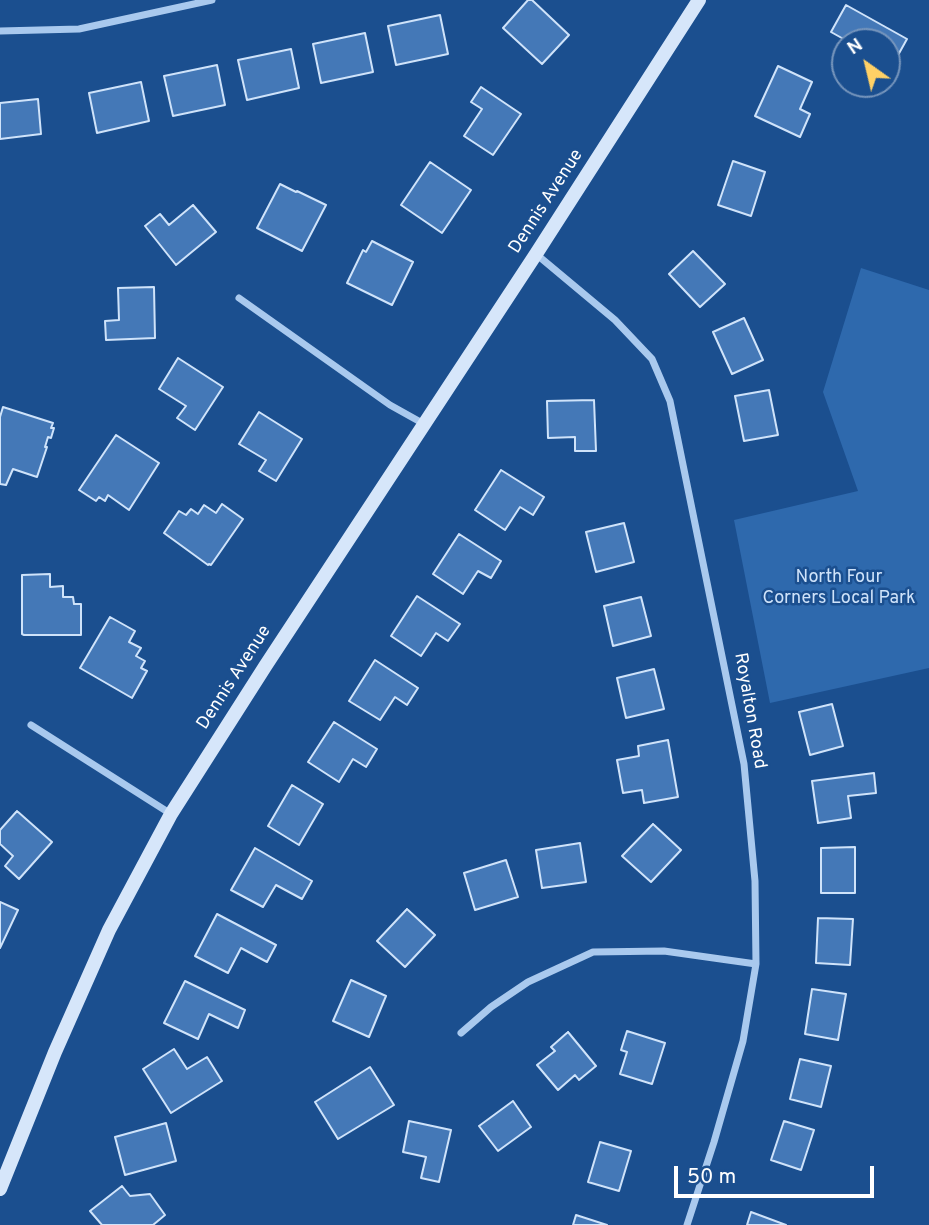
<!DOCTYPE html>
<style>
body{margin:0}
#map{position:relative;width:929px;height:1225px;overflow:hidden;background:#1b4f8f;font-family:Overpass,sans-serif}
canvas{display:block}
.north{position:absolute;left:831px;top:28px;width:70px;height:70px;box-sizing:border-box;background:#1b4f8f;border:2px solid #7695bc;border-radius:50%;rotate:326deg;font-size:19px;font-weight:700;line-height:28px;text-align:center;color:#fff}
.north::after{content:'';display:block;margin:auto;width:24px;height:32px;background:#ffd166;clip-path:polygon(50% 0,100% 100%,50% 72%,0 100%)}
.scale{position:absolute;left:674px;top:1166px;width:200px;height:32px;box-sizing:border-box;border:4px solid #fff;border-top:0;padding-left:9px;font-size:21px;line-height:24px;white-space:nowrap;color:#fff;-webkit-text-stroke:5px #1b4f8f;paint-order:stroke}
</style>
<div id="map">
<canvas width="929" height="1225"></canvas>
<div class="north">N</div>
<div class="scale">50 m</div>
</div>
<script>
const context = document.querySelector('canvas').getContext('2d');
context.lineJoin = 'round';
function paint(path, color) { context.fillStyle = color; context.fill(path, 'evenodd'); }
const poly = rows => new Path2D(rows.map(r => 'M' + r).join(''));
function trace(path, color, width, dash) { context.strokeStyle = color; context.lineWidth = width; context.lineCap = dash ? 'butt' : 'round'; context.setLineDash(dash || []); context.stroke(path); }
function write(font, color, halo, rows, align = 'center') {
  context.font = font + ' Overpass,sans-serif'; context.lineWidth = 5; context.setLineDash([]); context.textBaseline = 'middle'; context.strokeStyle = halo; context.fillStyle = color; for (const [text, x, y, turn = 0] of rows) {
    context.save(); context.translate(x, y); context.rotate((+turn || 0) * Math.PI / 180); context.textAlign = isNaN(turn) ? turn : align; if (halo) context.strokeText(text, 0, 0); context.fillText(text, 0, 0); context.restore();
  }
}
paint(poly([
 [861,268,929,290,929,668,770,703,734,520,858,491,823,392]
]), '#2e69ad');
const building = poly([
 [528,0,532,0,569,35,542,64,503,28,528,0],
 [846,5,907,39,892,66,887,63,887,42,849,42,831,32,846,5],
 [440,15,448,54,396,65,388,26,440,15],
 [365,33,373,72,321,83,313,44,365,33],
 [291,49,299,88,247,100,238,60,291,49],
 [217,65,225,105,173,116,164,76,217,65],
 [778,66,812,82,800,109,810,114,800,137,755,116,778,66],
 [141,82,149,121,97,133,89,93,141,82],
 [481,87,521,114,493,155,464,136,482,109,471,102,481,87],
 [38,99,41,134,0,139,0,103,38,99],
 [733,161,765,172,751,216,718,205,733,161],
 [430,162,471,190,442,233,401,205,430,162],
 [280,184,296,192,297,191,326,205,302,251,257,228,280,184],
 [193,205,216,232,176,265,145,226,160,214,169,225,193,205],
 [372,241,413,262,392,305,347,283,363,250,366,252,372,241],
 [693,251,725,284,700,307,669,274,693,251],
 [154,287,155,338,106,340,105,321,119,320,118,288,154,287],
 [744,318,763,360,732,374,713,332,744,318],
 [178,358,223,387,195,430,177,418,186,406,159,389,178,358],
 [769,390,778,435,744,441,735,396,769,390],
 [594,400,596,451,575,451,575,437,548,438,547,401,594,400],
 [3,407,53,423,51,428,54,428,51,438,48,437,45,447,47,447,37,477,13,469,6,485,0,484,0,417,3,407],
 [259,412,302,439,276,481,259,471,266,460,239,444,259,412],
 [116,435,159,463,129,510,108,495,105,501,99,497,96,501,79,490,116,435],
 [501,470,544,497,533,515,520,507,505,530,475,510,501,470],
 [222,504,243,519,211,565,209,564,208,565,164,533,179,511,186,515,191,509,198,514,204,505,216,513,222,504],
 [624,523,634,562,596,572,586,532,624,523],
 [459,534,501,561,491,578,478,571,463,594,433,574,459,534],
 [50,574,50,587,63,586,63,597,73,597,74,604,81,604,81,635,24,635,22,634,22,575,50,574],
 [417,596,460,624,448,641,436,633,421,656,391,636,417,596],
 [641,597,651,636,613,646,604,606,641,597],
 [110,617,135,631,129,642,141,648,136,656,145,661,141,668,147,671,132,698,80,668,110,617],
 [375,660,418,688,407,705,395,697,380,720,349,701,375,660],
 [654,669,664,709,626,718,617,678,654,669],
 [832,704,843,746,810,755,799,712,832,704],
 [334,722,377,749,366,767,353,759,339,782,308,762,334,722],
 [668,740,678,797,644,803,642,790,623,793,617,760,639,756,638,746,668,740],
 [874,773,876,793,848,796,851,818,818,823,812,781,874,773],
 [292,785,323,804,299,845,268,826,292,785],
 [17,811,52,842,19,879,5,866,13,856,0,844,0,830,17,811],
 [653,824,681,850,651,882,622,856,653,824],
 [580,843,586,882,542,888,536,850,580,843],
 [855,847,855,893,821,893,821,848,855,847],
 [255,848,312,881,302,899,276,885,263,907,231,890,255,848],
 [506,860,518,897,475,910,464,873,506,860],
 [0,902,18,910,0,948,0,902],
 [407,909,435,935,405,967,377,941,407,909],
 [217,914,276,945,267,962,241,948,228,973,195,956,217,914],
 [818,918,853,919,850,965,816,963,818,918],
 [351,980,386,996,369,1037,333,1021,351,980],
 [185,981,245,1010,238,1028,209,1014,198,1039,164,1023,185,981],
 [812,989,846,994,838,1040,805,1034,812,989],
 [627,1031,665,1043,652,1084,620,1074,627,1052,621,1050,627,1031],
 [568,1032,596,1066,579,1080,575,1075,558,1090,537,1065,555,1051,551,1047,568,1032],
 [174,1049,187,1069,207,1057,222,1081,171,1113,143,1069,174,1049],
 [800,1059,831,1066,821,1107,790,1099,800,1059],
 [370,1067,394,1105,338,1139,315,1102,370,1067],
 [513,1101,531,1127,498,1151,479,1126,513,1101],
 [409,1121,451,1130,439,1182,421,1178,426,1157,403,1152,409,1121],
 [784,1121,814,1130,801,1170,771,1160,784,1121],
 [166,1123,176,1161,125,1175,115,1137,166,1123],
 [600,1142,631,1151,619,1191,588,1182,600,1142],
 [122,1186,130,1196,150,1194,165,1215,153,1225,102,1225,90,1211,122,1186],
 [751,1212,786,1225,747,1225,751,1212],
 [576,1215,607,1225,573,1225,576,1215]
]);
paint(building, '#4478b7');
trace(building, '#cfe3fa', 2);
trace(poly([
 [0,31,79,29,212,0],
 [536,254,615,320,652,359,670,401,744,764,755,881,756,964,743,1041,714,1142,687,1225],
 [239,298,390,405,424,424],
 [31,725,171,814],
 [461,1033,491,1007,528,982,593,952,664,951,756,964]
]), '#a9c9ee', 7);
trace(poly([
 [0,1189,55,1052,109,930,171,814,266,665,536,254,699,0]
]), '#d6e6fa', 14);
write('18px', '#fff', '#1b4f8f', [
 ["Dennis Avenue",547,202,-57],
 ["Dennis Avenue",235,678,-57],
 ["Royalton Road",749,711,80]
]);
write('18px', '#cfe3fa', '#1b4f8f', [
 ["North Four",839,578],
 ["Corners Local Park",839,599]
]);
</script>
